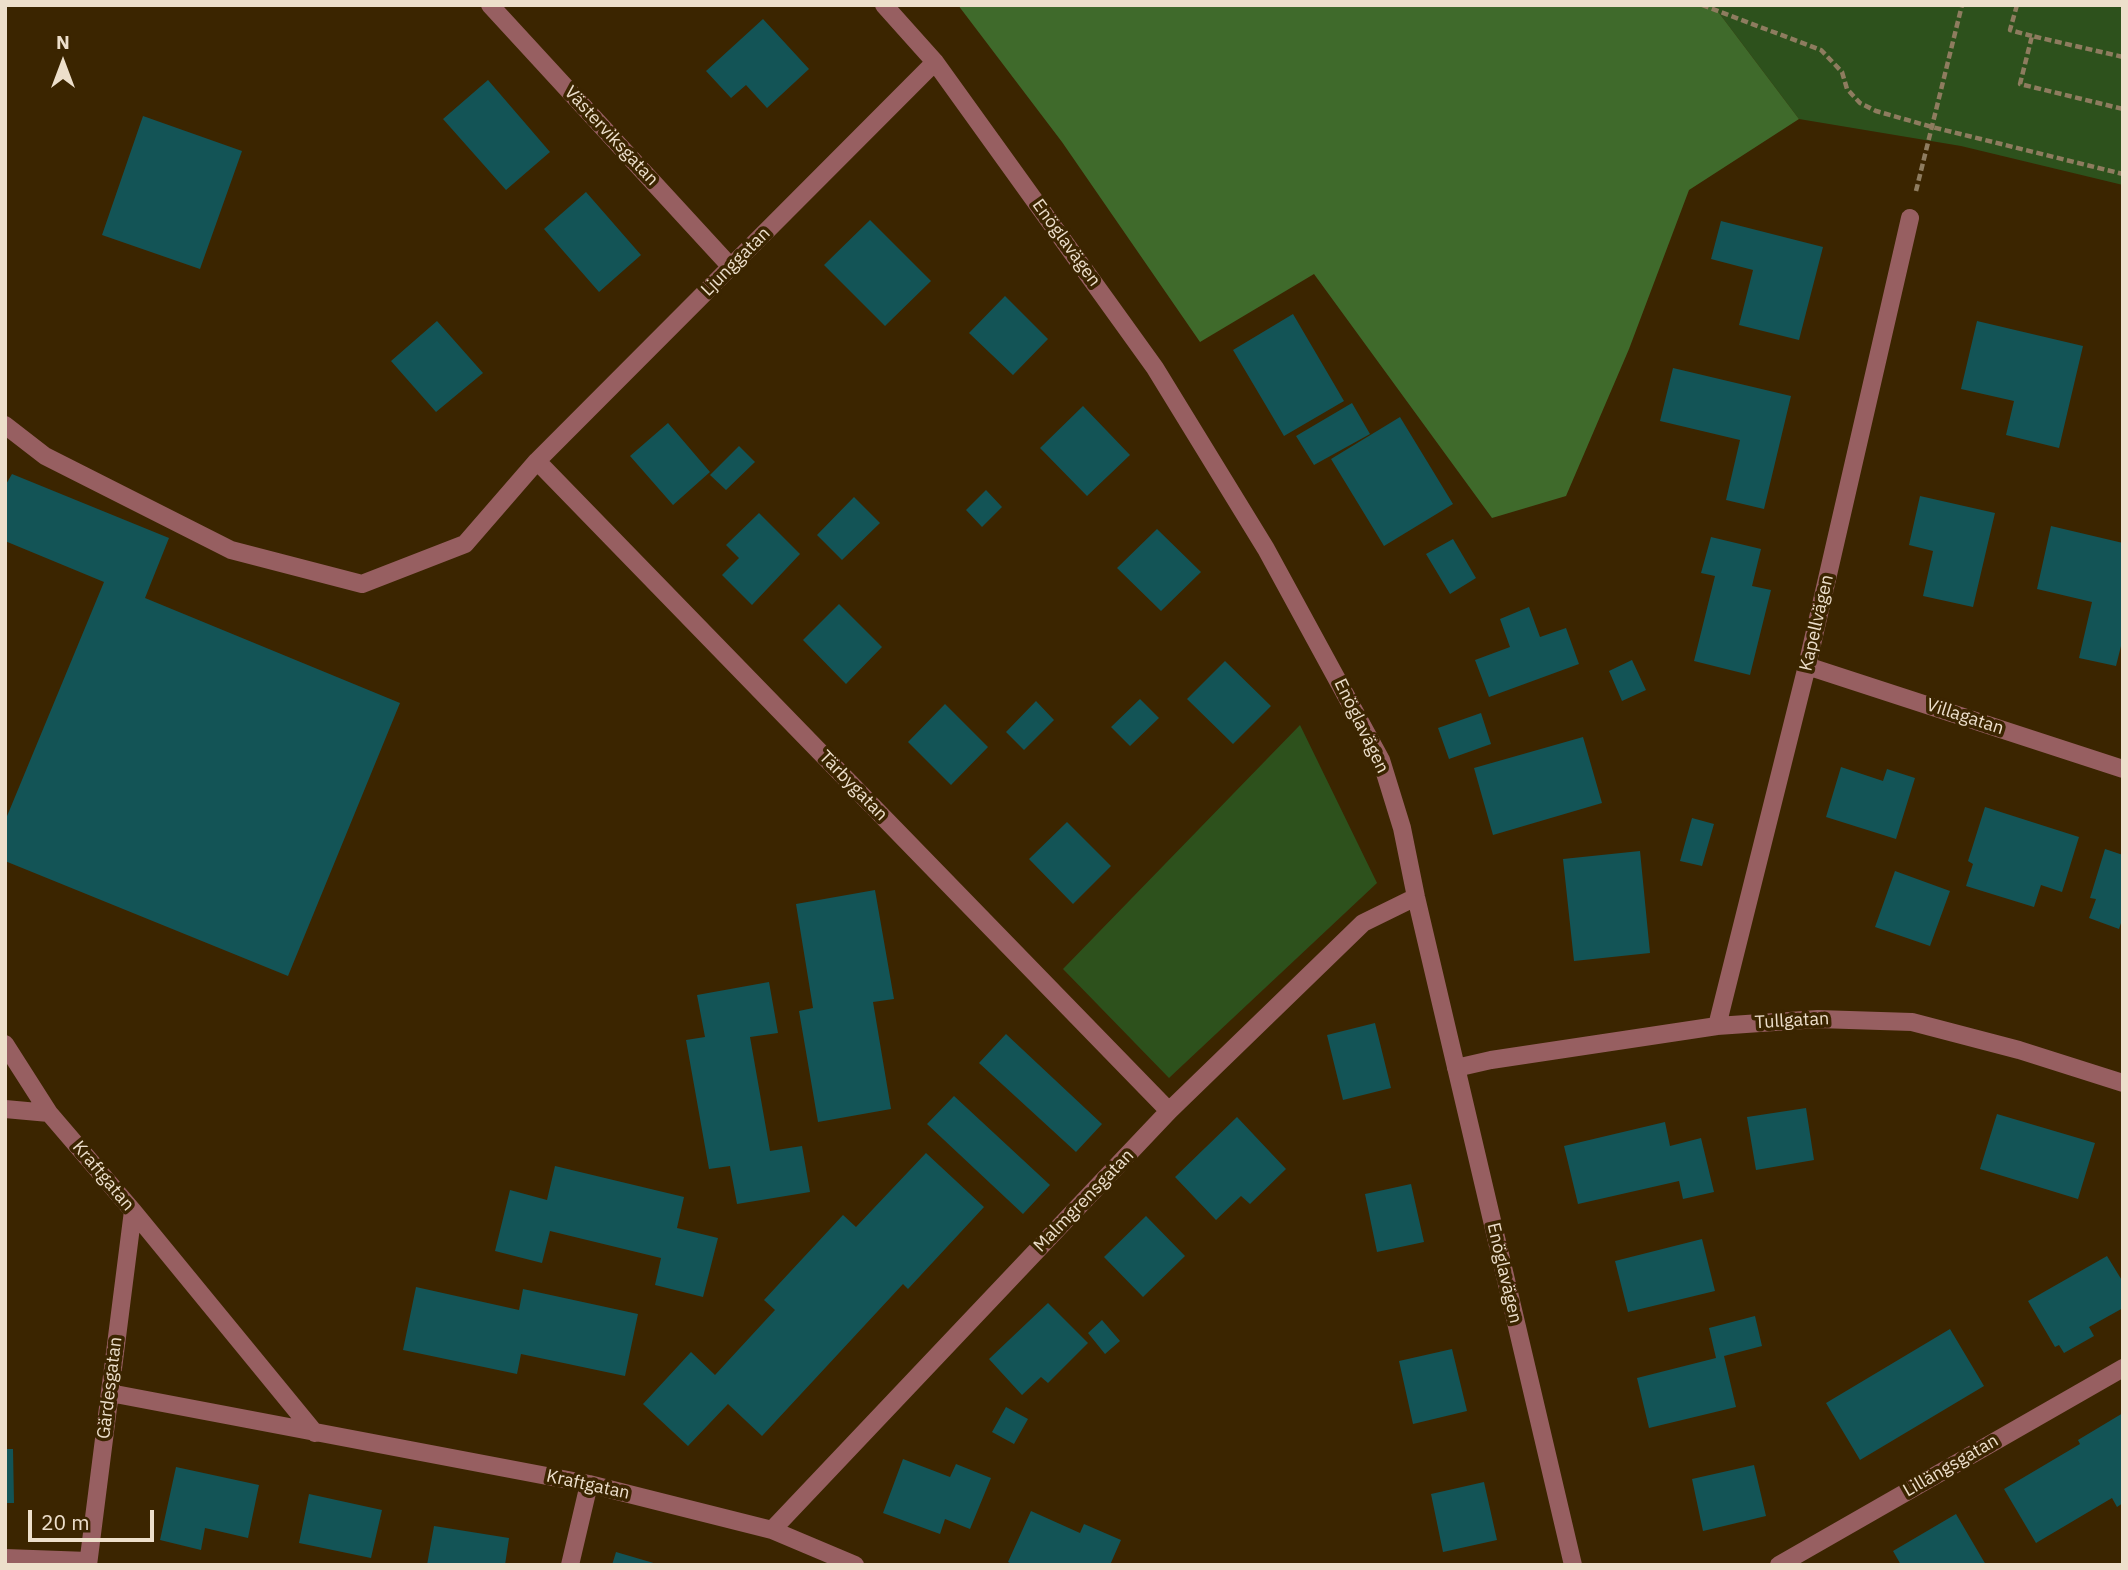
<!DOCTYPE html>
<meta charset="utf-8">
<style>
body{margin:0}
#map{position:relative;width:2128px;height:1570px;overflow:hidden;background:#3b2500;font-family:"IBM Plex Sans",sans-serif}
canvas{display:block}
.frame{position:absolute;inset:0;border:7px solid #eddfcb;pointer-events:none}
.north{position:absolute;left:28px;top:28px;width:70px;height:70px;-webkit-text-stroke:5px #3b2500;paint-order:stroke;rotate:0deg;font-size:19px;font-weight:700;line-height:28px;text-align:center;color:#eddfcb}
.north::after{content:'';display:block;margin:auto;width:24px;height:32px;background:#eddfcb;clip-path:polygon(50% 0,100% 100%,50% 72%,0 100%)}
.scale{position:absolute;left:28px;top:1510px;width:126px;height:32px;box-sizing:border-box;border:4px solid #eddfcb;border-top:0;padding-left:9px;font-size:21px;line-height:24px;white-space:nowrap;color:#eddfcb;-webkit-text-stroke:5px #3b2500;paint-order:stroke}
</style>
<div id="map">
<canvas width="2128" height="1570"></canvas>
<div class="frame"></div>
<div class="north">N</div>
<div class="scale">20 m</div>
</div>
<script>
const context = document.querySelector('canvas').getContext('2d');
context.lineJoin = 'round';
function paint(path, color) { context.fillStyle = color; context.fill(path, 'evenodd'); }
const poly = rows => new Path2D(rows.map(r => 'M' + r).join(''));
function trace(path, color, width, dash) { context.strokeStyle = color; context.lineWidth = width; context.lineCap = dash ? 'butt' : 'round'; context.setLineDash(dash || []); context.stroke(path); }
function write(font, color, halo, rows, align = 'center') {
  context.font = font + ' "IBM Plex Sans",sans-serif'; context.lineWidth = 7; context.setLineDash([]); context.textBaseline = 'middle'; context.strokeStyle = halo; context.fillStyle = color; for (const [text, x, y, turn = 0] of rows) {
    context.save(); context.translate(x, y); context.rotate((+turn || 0) * Math.PI / 180); context.textAlign = isNaN(turn) ? turn : align; if (halo) context.strokeText(text, 0, 0); context.fillText(text, 0, 0); context.restore();
  }
}
paint(poly([
 [1713,5,2123,5,2123,185,1961,146,1799,119],
 [1300,725,1377,883,1169,1078,1063,969]
]), '#2d511c');
paint(poly([
 [958,5,1713,5,1799,119,1689,190,1629,349,1566,496,1492,518,1314,274,1200,342,1062,142]
]), '#3f6a2b');
paint(poly([
 [763,19,809,69,767,108,746,85,731,98,706,71],
 [488,80,550,152,506,190,443,119],
 [143,116,242,151,200,269,102,235],
 [586,192,641,255,599,292,544,229],
 [870,220,931,281,885,326,824,265],
 [1721,221,1823,247,1799,340,1739,325,1753,270,1711,259],
 [1005,296,1048,339,1013,375,969,333],
 [1293,314,1344,401,1284,436,1233,350],
 [437,321,483,373,436,412,391,361],
 [1977,321,2083,346,2059,448,2006,435,2014,401,1961,389],
 [1673,368,1791,396,1764,509,1726,500,1740,440,1660,421],
 [1352,403,1370,434,1314,465,1296,436],
 [1083,406,1130,455,1087,496,1040,448],
 [1400,417,1453,504,1384,546,1331,459],
 [668,423,710,472,673,505,630,456],
 [739,446,755,462,726,490,710,475],
 [12,474,169,538,145,598,400,703,288,976,5,861,5,821,104,582,5,541,5,486],
 [986,490,1002,507,982,527,966,510],
 [1920,496,1995,513,1973,607,1923,596,1933,551,1909,545],
 [854,497,880,523,842,560,817,535],
 [759,513,800,554,752,605,722,575,739,558,726,545],
 [2051,526,2123,543,2123,638,2116,666,2079,658,2092,602,2037,589],
 [1157,529,1201,572,1161,611,1117,568],
 [1711,537,1761,549,1752,586,1771,590,1750,675,1694,661,1715,576,1701,573],
 [1453,539,1476,578,1450,594,1426,554],
 [839,604,882,647,846,684,803,640],
 [1529,607,1540,637,1566,628,1579,664,1489,697,1475,660,1510,647,1500,619],
 [1632,660,1646,690,1622,701,1609,671],
 [1225,661,1271,706,1233,744,1187,699],
 [1140,699,1159,718,1130,746,1111,727],
 [1036,701,1054,720,1024,750,1006,732],
 [945,704,988,747,951,785,908,742],
 [1481,713,1491,744,1449,759,1438,728],
 [1583,737,1602,803,1493,835,1474,768],
 [1841,767,1883,781,1887,769,1915,778,1896,839,1826,817],
 [1985,807,2079,837,2062,892,2041,885,2034,907,1966,886,1973,864,1968,861],
 [1692,818,1714,824,1702,866,1680,861],
 [1067,822,1111,866,1073,904,1029,859],
 [2105,849,2123,855,2123,917,2119,929,2089,918,2096,899,2090,898],
 [1640,851,1650,953,1574,961,1563,859],
 [1895,871,1950,891,1930,946,1875,927],
 [875,890,894,999,873,1002,891,1109,818,1122,799,1011,813,1008,796,904],
 [769,982,778,1033,750,1037,770,1151,802,1146,810,1192,737,1204,730,1166,709,1169,686,1040,705,1037,697,995],
 [1375,1023,1391,1088,1343,1100,1327,1035],
 [1006,1034,1102,1124,1076,1152,979,1063],
 [954,1096,1050,1185,1023,1214,927,1124],
 [1806,1108,1814,1160,1756,1170,1747,1117],
 [1997,1114,2095,1143,2078,1199,1980,1169],
 [1237,1117,1286,1169,1250,1204,1241,1196,1216,1220,1175,1177],
 [1665,1122,1670,1146,1701,1138,1714,1192,1683,1199,1679,1181,1578,1204,1564,1146],
 [926,1153,984,1207,908,1289,903,1284,762,1436,728,1404,688,1446,643,1404,691,1352,715,1375,775,1310,764,1300,843,1215,856,1227],
 [555,1166,684,1197,677,1228,718,1238,703,1297,655,1285,661,1258,550,1231,542,1263,495,1251,510,1190,547,1200],
 [1411,1184,1424,1242,1377,1252,1365,1194],
 [1146,1216,1185,1256,1143,1297,1104,1257],
 [1702,1239,1715,1291,1628,1312,1615,1261],
 [2107,1256,2123,1282,2123,1308,2089,1327,2094,1336,2064,1353,2059,1345,2055,1347,2028,1301],
 [416,1287,519,1310,523,1289,638,1314,625,1376,521,1354,517,1374,403,1350],
 [1048,1303,1088,1343,1048,1383,1041,1377,1022,1395,989,1359],
 [1755,1316,1762,1346,1724,1356,1736,1407,1649,1428,1637,1378,1716,1358,1709,1328],
 [1102,1320,1120,1341,1105,1354,1088,1333],
 [1950,1329,1984,1386,1860,1460,1826,1403],
 [1452,1349,1467,1411,1413,1424,1399,1361],
 [1006,1407,1028,1419,1014,1444,992,1432],
 [2123,1413,2123,1503,2117,1507,2112,1498,2036,1543,2004,1489,2080,1444,2078,1440],
 [5,1449,13,1449,14,1503,5,1503],
 [903,1459,950,1477,956,1464,991,1478,970,1529,945,1519,940,1534,883,1513],
 [1754,1465,1766,1516,1703,1531,1692,1479],
 [176,1467,259,1485,248,1538,205,1528,201,1550,160,1540],
 [1484,1482,1497,1540,1443,1552,1431,1494],
 [309,1494,382,1510,371,1558,299,1543],
 [1031,1511,1080,1533,1084,1524,1121,1540,1110,1565,1014,1565,1008,1562],
 [1956,1514,1986,1565,1901,1565,1893,1551],
 [434,1526,509,1538,505,1565,427,1565],
 [616,1552,657,1564,657,1565,612,1565]
]), '#135456');
trace(poly([
 [1702,5,1821,50,1842,72,1847,89,1860,103,1876,111,1932,127,2123,174],
 [2017,5,2010,30,2032,36],
 [2123,57,2032,36,2020,84,2123,109],
 [1916,191,1962,5]
]), '#8e7c5f', 4.5, [7, 3.5]);
trace(poly([
 [490,5,731,267],
 [884,5,935,62,1155,368,1266,549,1381,760,1402,828,1416,897,1573,1565],
 [5,425,45,456,231,550,362,584,465,544,537,461,935,62],
 [537,461,1169,1111],
 [1807,666,2123,769],
 [1717,1026,1807,666,1910,218],
 [5,1044,49,1113,133,1211,315,1433],
 [1456,1068,1491,1060,1717,1026,1818,1019,1912,1022,2019,1050,2123,1083],
 [5,1109,49,1113],
 [110,1393,589,1484,772,1530,855,1565],
 [772,1530,1169,1111,1363,923,1416,897],
 [5,1558,88,1561],
 [88,1565,133,1211],
 [570,1565,589,1484],
 [1779,1565,2123,1368]
]), '#975f61', 18);
write('18px', '#eddfcb', '#3b2500', [
 ["Västerviksgatan",611,136,47],
 ["Enöglavägen",1066,243,54],
 ["Ljunggatan",736,262,-45],
 ["Kapellvägen",1817,623,-77],
 ["Villagatan",1965,717,18],
 ["Enöglavägen",1361,726,64],
 ["Tärbygatan",853,786,46],
 ["Tullgatan",1792,1021,-3],
 ["Kraftgatan",103,1176,50],
 ["Malmgrensgatan",1084,1201,-46],
 ["Enöglavägen",1504,1273,77],
 ["Gärdesgatan",110,1388,-83],
 ["Lillängsgatan",1951,1466,-30],
 ["Kraftgatan",588,1485,12]
]);
</script>
